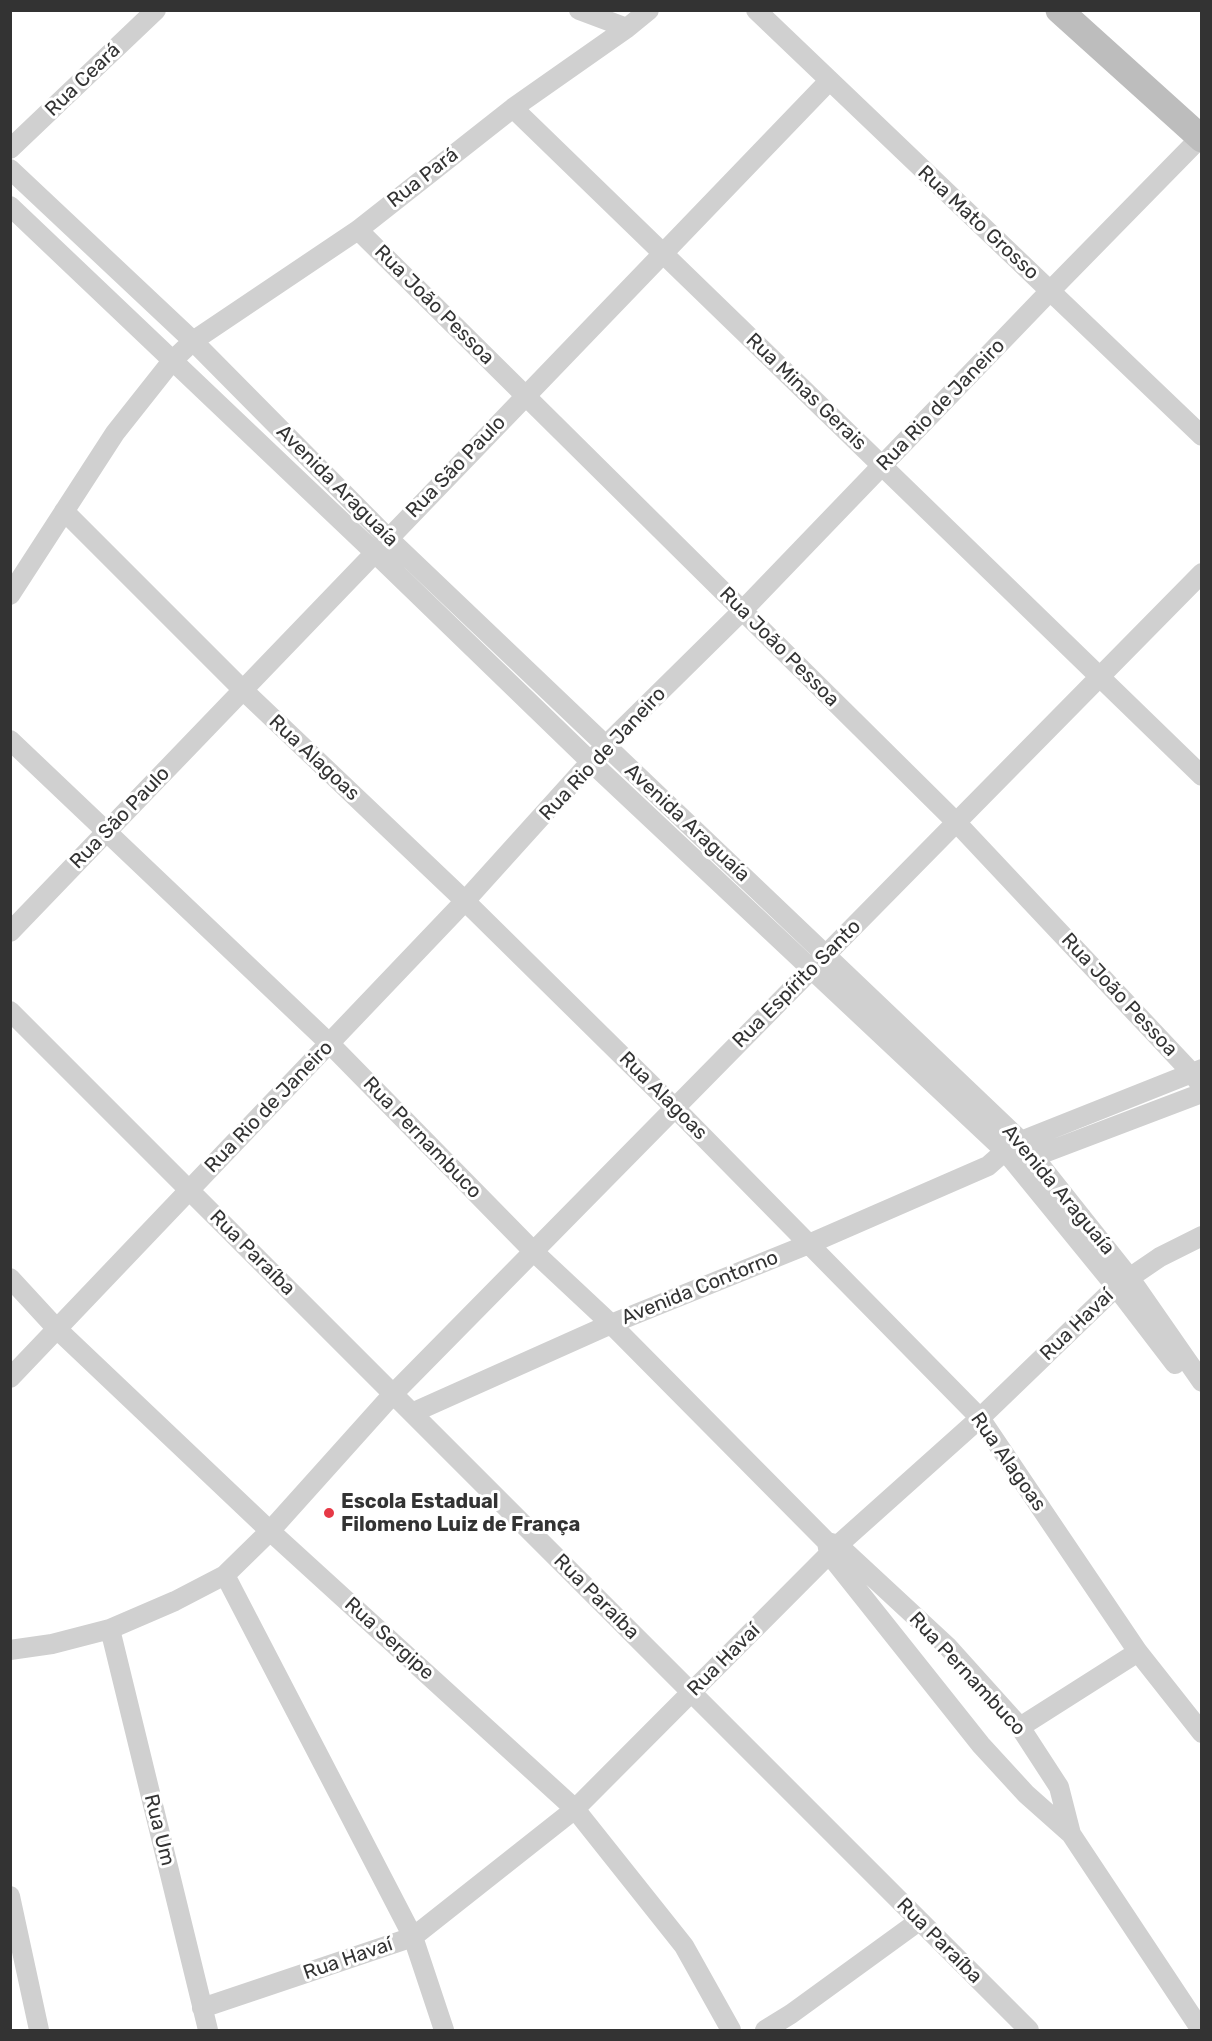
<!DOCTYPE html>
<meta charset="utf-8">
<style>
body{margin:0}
#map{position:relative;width:1212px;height:2041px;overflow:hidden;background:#fff;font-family:Rubik,sans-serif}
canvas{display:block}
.frame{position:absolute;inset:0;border:12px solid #333;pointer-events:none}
</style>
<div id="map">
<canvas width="1212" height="2041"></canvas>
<div class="frame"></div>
</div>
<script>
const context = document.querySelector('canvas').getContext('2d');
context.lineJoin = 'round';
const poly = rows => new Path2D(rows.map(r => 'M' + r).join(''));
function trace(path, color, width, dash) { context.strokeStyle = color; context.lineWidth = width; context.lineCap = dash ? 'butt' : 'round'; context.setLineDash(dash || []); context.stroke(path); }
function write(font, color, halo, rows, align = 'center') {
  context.font = font + ' Rubik,sans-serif'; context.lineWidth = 6; context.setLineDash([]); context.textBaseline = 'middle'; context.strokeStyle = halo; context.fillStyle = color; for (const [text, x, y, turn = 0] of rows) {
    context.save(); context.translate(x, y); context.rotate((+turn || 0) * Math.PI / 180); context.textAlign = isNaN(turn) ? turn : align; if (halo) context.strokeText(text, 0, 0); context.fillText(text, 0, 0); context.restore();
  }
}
trace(poly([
 [579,10,627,28],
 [756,10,1202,436],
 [513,108,1202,776],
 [10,149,156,10],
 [10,169,193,341,388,538,1021,1141,1129,1277,1202,1382],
 [10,206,374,552,592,763,1005,1151,1116,1287,1175,1364],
 [358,230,956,822,1192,1073,1202,1087],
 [64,511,243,690,465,901,675,1108,980,1418,1138,1652,1202,1733],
 [10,595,115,433,172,361,193,341,358,230,513,108,627,28,649,10],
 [10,740,329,1043,534,1252,611,1324,827,1542,838,1545,947,1646,1020,1727,1059,1787,1071,1834],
 [10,932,829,81],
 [10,1011,1029,2030],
 [1023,1161,1202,1093],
 [10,1278,57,1329,270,1531,575,1809,684,1946,731,2030],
 [10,1378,465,901,605,746,742,611,1050,291,1202,136],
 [412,1413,611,1324,809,1244,988,1166,1005,1151,1021,1141,1202,1069],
 [827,1542,829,1554,981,1745,1026,1794,1071,1834,1201,2030],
 [225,1575,413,1937,444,2030],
 [110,1629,208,2030],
 [10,1650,52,1644,110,1629,175,1601,225,1575,270,1531,393,1394,1202,573],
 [1020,1727,1138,1652],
 [10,1896,39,2030],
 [202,2008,413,1937,575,1809,838,1545,980,1418,1116,1287,1160,1257,1202,1236],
 [765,2030,791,2014,919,1921]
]), '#d0d0d0', 20);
trace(poly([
 [1059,10,1202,139]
]), '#bdbdbd', 27);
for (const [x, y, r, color] of [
 [329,1513,6,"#e63946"]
]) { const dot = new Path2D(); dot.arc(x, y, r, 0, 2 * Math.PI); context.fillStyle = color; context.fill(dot); trace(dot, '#fff', 2); }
write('20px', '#333', '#fff', [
 ["Rua Ceará",83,80,-44],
 ["Rua Pará",423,178,-38],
 ["Rua Mato Grosso",978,223,43],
 ["Rua João Pessoa",434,305,45],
 ["Rua Minas Gerais",806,392,44],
 ["Rua Rio de Janeiro",941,405,-46],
 ["Rua São Paulo",456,467,-46],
 ["Avenida Araguaía",337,486,45],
 ["Rua João Pessoa",779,647,45],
 ["Rua Rio de Janeiro",603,754,-47],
 ["Rua Alagoas",314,758,43],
 ["Rua São Paulo",120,818,-46],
 ["Avenida Araguaía",687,823,43],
 ["Rua Espírito Santo",797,984,-45],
 ["Rua João Pessoa",1119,995,47],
 ["Rua Alagoas",663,1096,45],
 ["Rua Rio de Janeiro",269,1107,-46],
 ["Rua Pernambuco",422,1138,46],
 ["Avenida Araguaía",1058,1190,50],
 ["Rua Paraíba",252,1253,45],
 ["Avenida Contorno",700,1288,-22],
 ["Rua Havaí",1077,1325,-44],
 ["Rua Alagoas",1008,1462,55],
 ["Rua Paraíba",596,1597,45],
 ["Rua Sergipe",389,1639,42],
 ["Rua Havaí",724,1660,-45],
 ["Rua Pernambuco",967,1674,47],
 ["Rua Um",159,1830,76],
 ["Rua Paraíba",939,1941,45],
 ["Rua Havaí",348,1959,-19]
]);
write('bold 20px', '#333', '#fff', [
 ["Escola Estadual",341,1502],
 ["Filomeno Luiz de França",341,1525]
], 'left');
</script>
